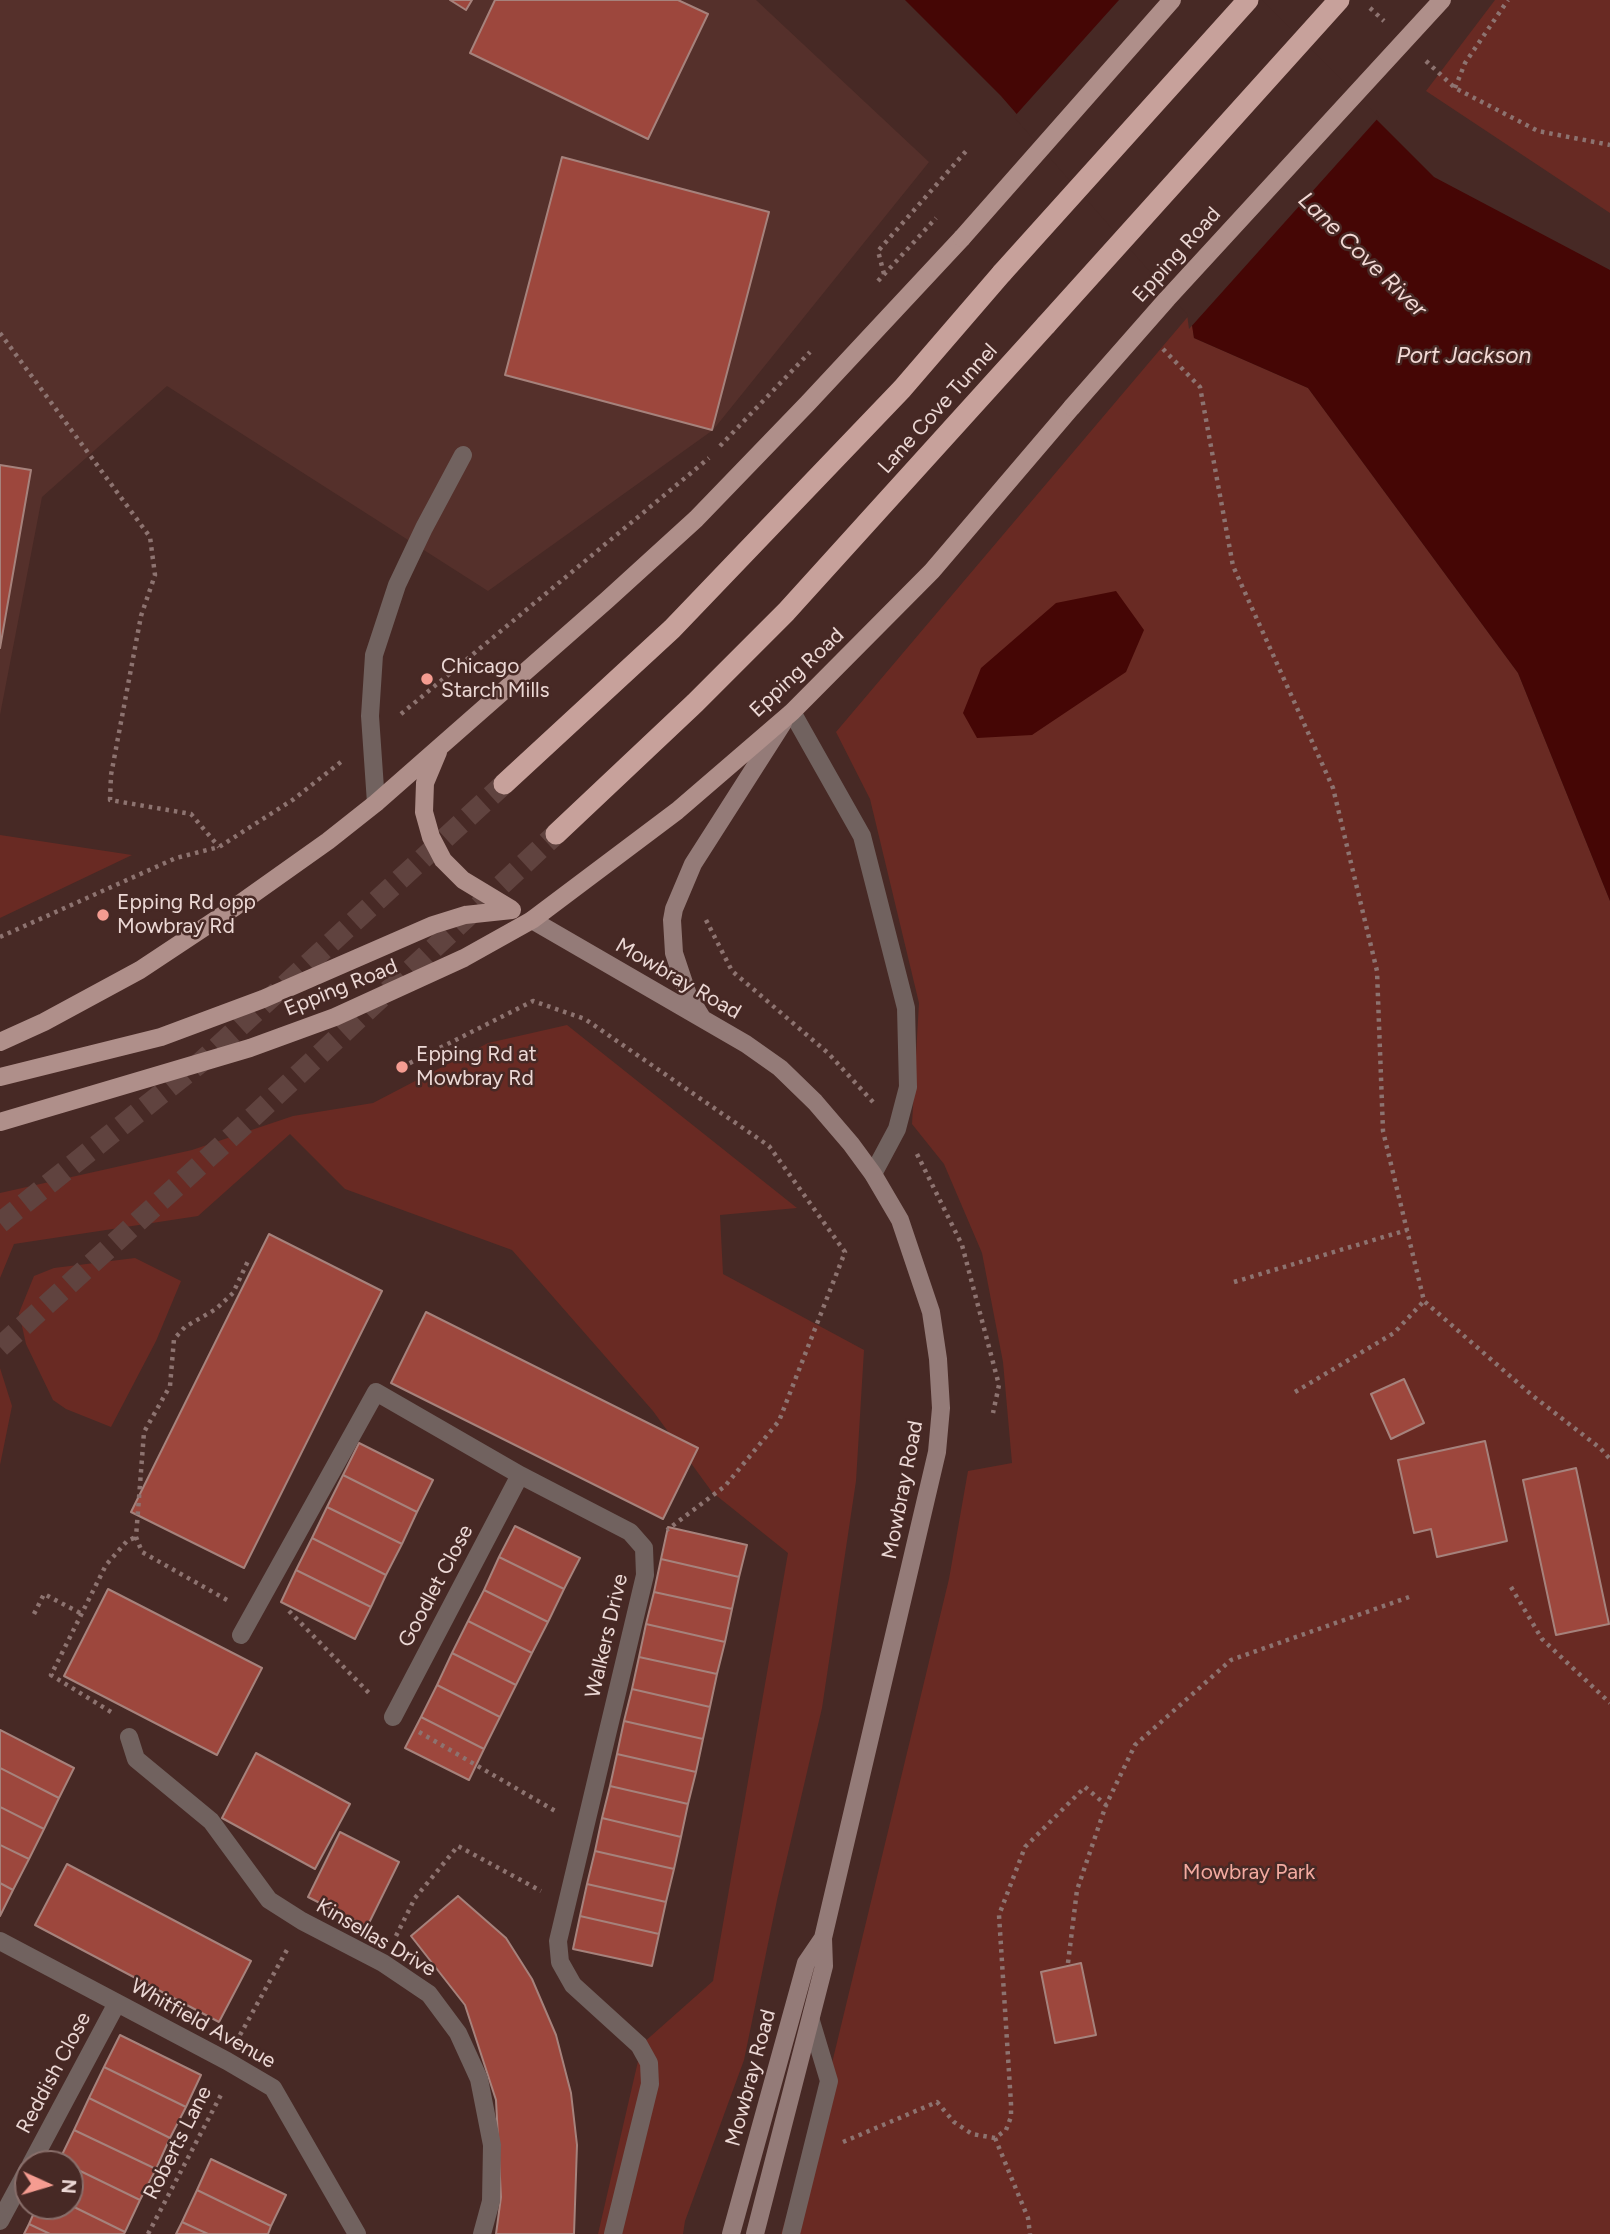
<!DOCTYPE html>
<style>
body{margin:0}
#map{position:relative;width:1610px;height:2234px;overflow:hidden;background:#472925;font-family:Figtree,sans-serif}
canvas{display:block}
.north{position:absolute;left:14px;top:2150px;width:70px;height:70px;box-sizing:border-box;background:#472925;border:2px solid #896f6b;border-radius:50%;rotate:94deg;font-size:19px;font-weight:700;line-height:28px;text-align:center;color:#ecd8d5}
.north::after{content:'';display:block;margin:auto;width:24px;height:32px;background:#f59c91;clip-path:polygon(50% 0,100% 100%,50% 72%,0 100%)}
</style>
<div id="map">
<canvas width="1610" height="2234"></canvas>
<div class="north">N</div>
</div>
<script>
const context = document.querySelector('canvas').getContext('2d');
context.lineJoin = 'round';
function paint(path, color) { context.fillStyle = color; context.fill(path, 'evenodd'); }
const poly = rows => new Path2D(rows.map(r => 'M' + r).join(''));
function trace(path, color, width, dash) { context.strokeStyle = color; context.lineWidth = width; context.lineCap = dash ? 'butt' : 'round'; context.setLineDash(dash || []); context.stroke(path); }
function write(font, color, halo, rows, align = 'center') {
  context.font = font + ' Figtree,sans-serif'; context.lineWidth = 5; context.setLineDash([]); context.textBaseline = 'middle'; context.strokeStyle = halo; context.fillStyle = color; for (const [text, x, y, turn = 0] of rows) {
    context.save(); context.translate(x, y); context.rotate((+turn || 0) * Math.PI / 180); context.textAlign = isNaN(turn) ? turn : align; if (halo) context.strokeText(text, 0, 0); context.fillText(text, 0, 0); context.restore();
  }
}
paint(poly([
 [0,0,756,0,929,162,713,430,488,591,167,386,42,497,0,715]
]), '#55302b');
paint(poly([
 [1495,0,1610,0,1610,213,1426,91],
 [1191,313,1194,338,1308,388,1518,673,1610,901,1610,2234,781,2234,825,2092,949,1579,968,1471,1012,1463,1003,1362,982,1253,944,1164,912,1124,919,1003,870,799,836,732],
 [0,835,132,855,0,918],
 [567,1025,797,1208,720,1215,723,1274,864,1350,856,1481,822,1708,777,1900,744,2060,685,2221,683,2234,598,2234,642,2044,713,1981,788,1553,712,1492,653,1411,512,1250,345,1189,290,1134,198,1216,14,1244,0,1278,0,1193,192,1150,293,1116,373,1103,488,1043],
 [135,1258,181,1281,156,1341,111,1427,66,1409,53,1400,26,1344,19,1313,34,1276,54,1268],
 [0,1368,12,1406,0,1465]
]), '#692a23');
paint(poly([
 [905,0,1257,0,1434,177,1610,270,1610,901,1518,673,1308,388,1194,338,1190,313,1001,96],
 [1116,591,1144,630,1126,672,1032,735,977,738,963,713,981,668,1056,603]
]), '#450605');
paint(poly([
 [1119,0,1262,0,1379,117,1189,329,1187,314,1014,117]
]), '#472925');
const building = poly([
 [450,0,472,0,466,10,450,0],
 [495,0,678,0,708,14,648,139,470,53,495,0],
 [562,157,769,212,712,430,505,375,562,157],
 [0,465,31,470,0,648,0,465],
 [269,1234,382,1291,244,1568,131,1512,269,1234],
 [426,1312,698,1448,663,1519,391,1383,426,1312],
 [1404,1379,1424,1423,1391,1439,1371,1394,1404,1379],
 [1485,1441,1507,1541,1437,1557,1431,1529,1414,1533,1398,1460,1485,1441],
 [359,1443,433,1480,417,1512,343,1475,359,1443],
 [1576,1468,1609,1624,1556,1635,1523,1480,1576,1468],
 [343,1475,417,1512,402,1544,327,1507,343,1475],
 [327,1507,402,1544,386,1575,312,1538,327,1507],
 [515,1526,580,1558,564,1589,499,1557,515,1526],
 [668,1527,747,1545,739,1577,661,1559,668,1527],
 [312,1538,386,1575,371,1607,296,1570,312,1538],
 [499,1557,564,1589,548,1622,484,1590,499,1557],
 [661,1559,739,1577,732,1609,654,1592,661,1559],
 [296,1570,371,1607,355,1639,281,1602,296,1570],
 [108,1589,262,1668,217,1755,64,1676,108,1589],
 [484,1590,548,1622,532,1653,468,1621,484,1590],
 [654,1592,732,1609,725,1642,646,1624,654,1592],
 [468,1621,532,1653,516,1685,452,1653,468,1621],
 [646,1624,725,1642,717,1674,639,1657,646,1624],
 [452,1653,516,1685,500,1717,437,1685,452,1653],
 [639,1657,717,1674,710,1707,632,1689,639,1657],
 [437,1685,500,1717,484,1749,421,1717,437,1685],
 [632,1689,710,1707,703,1739,624,1721,632,1689],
 [421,1717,484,1749,469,1780,405,1748,421,1717],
 [624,1721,703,1739,696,1772,617,1754,624,1721],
 [0,1730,74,1768,59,1798,0,1768,0,1730],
 [256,1753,350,1804,315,1869,222,1818,256,1753],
 [617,1754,696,1772,688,1804,610,1786,617,1754],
 [0,1768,59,1798,44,1829,0,1807,0,1768],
 [610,1786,688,1804,681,1837,602,1818,610,1786],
 [0,1807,44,1829,29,1859,0,1845,0,1807],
 [602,1818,681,1837,674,1869,595,1851,602,1818],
 [340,1832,399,1862,367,1927,308,1897,340,1832],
 [0,1845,29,1859,13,1890,0,1883,0,1845],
 [595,1851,674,1869,666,1902,587,1884,595,1851],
 [67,1864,251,1961,219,2022,35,1925,67,1864],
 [0,1883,13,1890,0,1916,0,1883],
 [587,1884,666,1902,659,1934,580,1916,587,1884],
 [458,1896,506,1938,532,1979,556,2035,571,2093,577,2145,574,2234,496,2234,501,2197,496,2100,465,2005,411,1936,458,1896],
 [580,1916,659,1934,652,1966,573,1949,580,1916],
 [1081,1963,1096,2035,1055,2043,1041,1972,1081,1963],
 [120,2035,201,2075,186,2107,104,2067,120,2035],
 [104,2067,186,2107,170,2138,89,2098,104,2067],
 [89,2098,170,2138,156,2169,74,2130,89,2098],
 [74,2130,156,2169,140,2200,70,2166,70,2164,59,2161,74,2130],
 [211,2159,286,2195,271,2226,197,2190,211,2159],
 [70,2166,140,2200,125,2232,70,2205,70,2166],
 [197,2190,271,2226,268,2234,208,2234,182,2222,197,2190],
 [70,2205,125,2232,124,2234,50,2234,29,2224,37,2206,70,2205],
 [182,2222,208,2234,176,2234,182,2222],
 [29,2224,50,2234,24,2234,29,2224]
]);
paint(building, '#9d473d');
trace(building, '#a6827c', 2);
trace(poly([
 [0,1223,201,1062,504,784],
 [0,1347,254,1116,556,834]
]), '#60433f', 21, [21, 10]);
trace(poly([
 [1370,8,1384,21],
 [1426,61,1455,88,1538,131,1610,145],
 [1455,88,1465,63,1508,0],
 [884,274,878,251,967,150],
 [0,333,150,537,155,575,141,616,111,775,110,800,191,814,219,847],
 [1163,349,1200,387,1233,566,1333,788,1377,971,1383,1131,1424,1301,1533,1396,1600,1448,1610,1459],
 [720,446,810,352],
 [401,714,709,458],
 [706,920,732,971,828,1053,873,1102],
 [0,937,176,858,219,847,294,799,342,761],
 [402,1067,533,1001,585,1019,769,1146,845,1252,779,1421,725,1486,667,1530],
 [917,1154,962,1245,999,1385,993,1413],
 [1234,1282,1407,1230],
 [1295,1392,1394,1333,1424,1301],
 [1511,1587,1542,1639,1610,1703],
 [227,1600,142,1552,136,1537,144,1432,170,1386,174,1339,185,1327,216,1309,233,1293,248,1261],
 [289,1611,371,1695],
 [34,1614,44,1594,82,1614],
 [111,1712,51,1675,106,1565,127,1541,136,1537],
 [419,1732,557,1812],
 [396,1936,415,1898,458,1846,541,1891],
 [1068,1963,1077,1890,1106,1805],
 [240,2035,288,1948],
 [995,2138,1028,2218,1030,2234],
 [843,2142,937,2102,954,2122,972,2134,995,2138,1006,2130,1011,2117,1011,2104,999,1915,1025,1847,1085,1787,1106,1805,1135,1745,1231,1660,1409,1597],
 [148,2234,223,2091]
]), '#8d7370', 4.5, [3.5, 5]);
trace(poly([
 [792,712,862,836,906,1008,908,1087,897,1129,873,1174],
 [376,803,370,716,374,655,397,585,424,528,463,455],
 [791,2234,829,2081,811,2021]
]), '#71625f', 18);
trace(poly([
 [241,1635,376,1392,520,1475,630,1532,644,1548,645,1575,558,1941,560,1962,573,1985,639,2045,649,2063,650,2084,613,2234],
 [393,1717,520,1475],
 [129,1737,136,1759,211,1821,269,1900,302,1921,383,1963,429,1994,458,2033,479,2079,492,2145,491,2201,482,2234],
 [0,1941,227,2061,273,2088,357,2234],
 [31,2164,117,2003],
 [0,2221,28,2169]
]), '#71625f', 18);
trace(poly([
 [532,920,746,1044,780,1068,815,1102,851,1144,873,1174,900,1220,931,1312,938,1359,941,1408,937,1452,823,1938,824,1966,755,2234],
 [702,1018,688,995,674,953,672,920,674,909,693,864,783,723],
 [731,2234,806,1963,823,1938]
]), '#947b78', 18);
trace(poly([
 [438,752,425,783,424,812,431,837,443,860,463,880,511,909],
 [0,1042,44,1022,140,970,235,907,328,841,376,803,607,600,696,519,808,403,962,238],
 [0,1077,161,1037,263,999,433,925,465,915,512,910],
 [0,1122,250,1048,335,1017,464,958,532,920,677,811,792,712,932,571,1072,407]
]), '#af8f8a', 18);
trace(poly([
 [504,784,672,629,902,389,1002,273],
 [556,834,695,703,786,612,1046,325]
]), '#c7a19b', 21);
trace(poly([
 [878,281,936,218]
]), '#8d7370', 4.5, [3.5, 5]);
trace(poly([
 [962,238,1172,0],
 [1072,407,1167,299,1442,0]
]), '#af8f8a', 18);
trace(poly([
 [1002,273,1248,0],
 [1046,325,1339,0]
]), '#c7a19b', 21);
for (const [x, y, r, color] of [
 [427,679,7,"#f59c91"],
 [103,915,7,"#f59c91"],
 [402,1067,7,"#f59c91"]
]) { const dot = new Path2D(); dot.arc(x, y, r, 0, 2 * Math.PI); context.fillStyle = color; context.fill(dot); trace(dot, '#472925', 2.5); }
write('21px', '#ecd8d5', '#472925', [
 ["Epping Road",1177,255,-48],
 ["Lane Cove Tunnel",938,409,-48],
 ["Epping Road",797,673,-43],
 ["Mowbray Road",678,979,30],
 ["Epping Road",341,988,-22],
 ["Mowbray Road",903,1490,-79],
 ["Goodlet Close",436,1586,-62],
 ["Walkers Drive",607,1636,-77],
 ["Kinsellas Drive",376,1938,30],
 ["Whitfield Avenue",203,2024,29],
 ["Reddish Close",54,2073,-62],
 ["Mowbray Road",751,2078,-75],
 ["Roberts Lane",178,2143,-63]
]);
write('21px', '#ecd8d5', '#472925', [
 ["Chicago",441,667],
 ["Starch Mills",441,691],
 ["Epping Rd opp",117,903],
 ["Mowbray Rd",117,927],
 ["Epping Rd at",416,1055],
 ["Mowbray Rd",416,1079]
], 'left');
write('21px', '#f3aaa0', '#472925', [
 ["Mowbray Park",1249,1873]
]);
write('italic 23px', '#f3d9d5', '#472925', [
 ["Lane Cove River",1362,255,44],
 ["Port Jackson",1464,356]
]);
</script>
